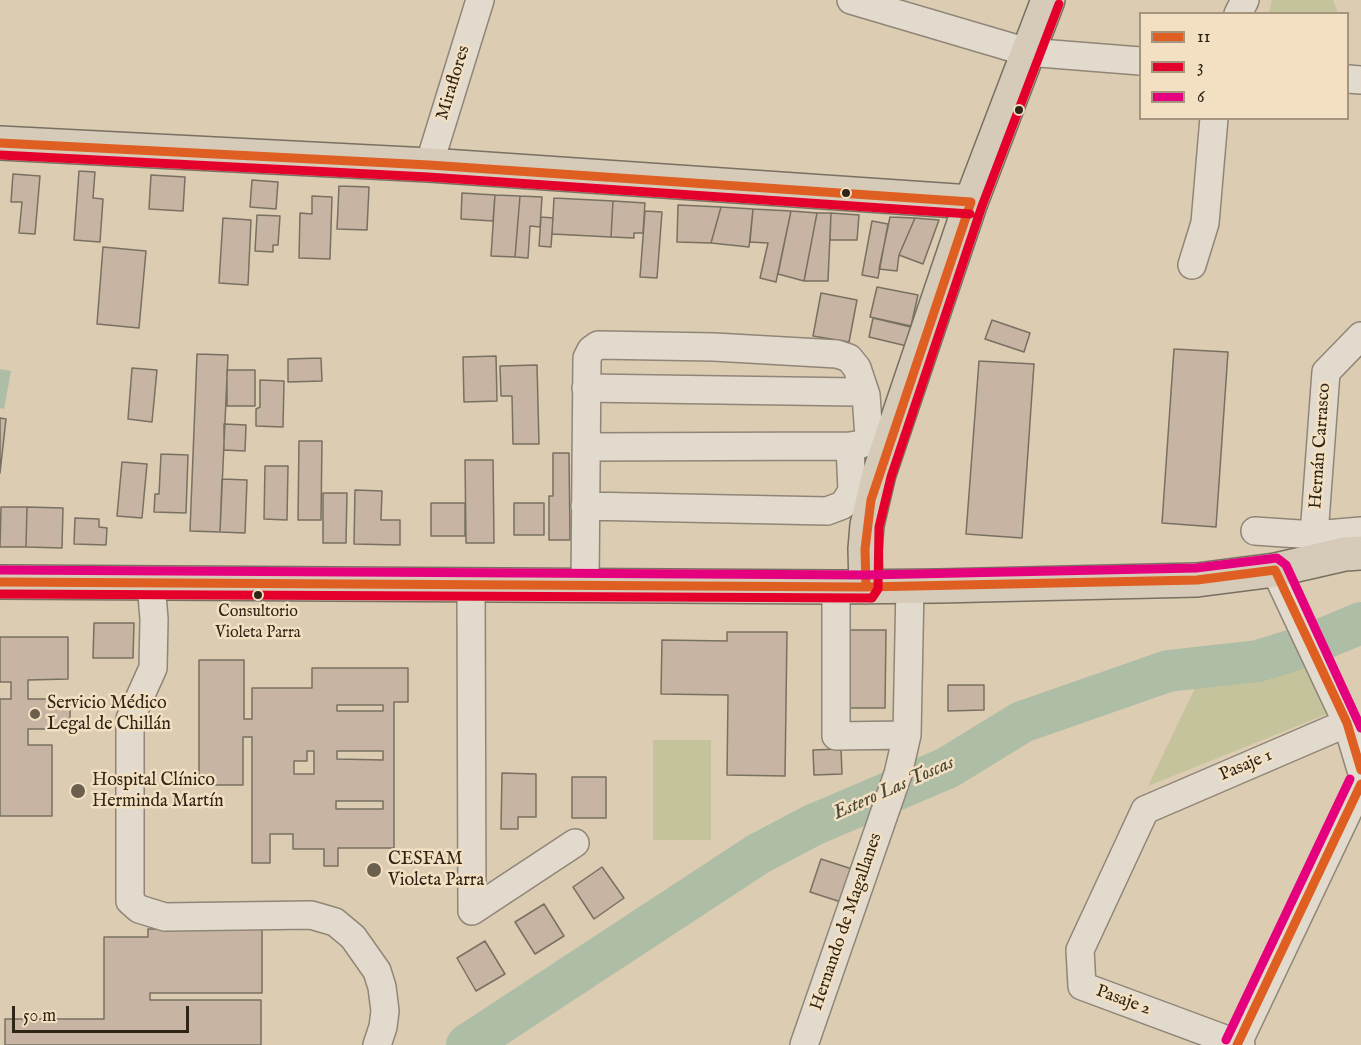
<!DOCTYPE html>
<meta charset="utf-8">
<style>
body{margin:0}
#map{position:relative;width:1361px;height:1045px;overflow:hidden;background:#dbccb2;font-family:"IM FELL English",serif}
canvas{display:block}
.legend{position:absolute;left:1139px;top:12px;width:210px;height:108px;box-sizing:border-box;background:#f3e0c2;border:2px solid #a5957e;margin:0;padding:8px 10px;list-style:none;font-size:18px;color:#2f2517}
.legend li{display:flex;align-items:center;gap:12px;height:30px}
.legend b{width:30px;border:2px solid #a5957e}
.scale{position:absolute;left:12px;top:1006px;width:177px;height:27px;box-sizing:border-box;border:3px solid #2f2517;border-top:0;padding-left:8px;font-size:18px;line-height:21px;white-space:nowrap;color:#2f2517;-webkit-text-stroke:4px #f3e0c2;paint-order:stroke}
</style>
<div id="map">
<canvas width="1361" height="1045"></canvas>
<ul class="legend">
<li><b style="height:8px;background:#de5f21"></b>11</li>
<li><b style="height:8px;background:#e4002b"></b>3</li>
<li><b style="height:8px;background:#e5007d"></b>6</li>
</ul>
<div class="scale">50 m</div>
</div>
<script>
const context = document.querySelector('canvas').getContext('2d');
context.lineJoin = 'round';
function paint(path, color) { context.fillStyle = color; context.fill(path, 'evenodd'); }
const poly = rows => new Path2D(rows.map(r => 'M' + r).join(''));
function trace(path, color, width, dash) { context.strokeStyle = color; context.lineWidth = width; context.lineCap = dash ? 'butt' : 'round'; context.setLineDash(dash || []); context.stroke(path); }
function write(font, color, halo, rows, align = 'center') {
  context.font = font + ' "IM FELL English",serif'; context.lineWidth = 5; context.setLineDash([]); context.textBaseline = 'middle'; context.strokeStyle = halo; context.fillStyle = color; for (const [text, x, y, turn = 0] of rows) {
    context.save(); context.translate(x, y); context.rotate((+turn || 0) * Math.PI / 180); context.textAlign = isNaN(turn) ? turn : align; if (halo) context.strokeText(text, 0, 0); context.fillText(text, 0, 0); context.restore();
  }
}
paint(poly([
 [1272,0,1333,0,1338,13,1269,13],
 [1310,668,1327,714,1148,786,1196,686],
 [653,740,711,740,711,840,653,840]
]), '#c4c39b');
paint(poly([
 [0,369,11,371,4,409,0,408]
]), '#aebda5');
trace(poly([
 [467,1045,758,854,813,825,947,768,1022,722,1168,671,1258,661,1306,646,1361,623]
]), '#aebda5', 42);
const building = poly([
 [79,171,95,172,93,198,103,199,100,242,74,240,79,171],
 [13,174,40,176,35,234,19,233,22,202,11,202,13,174],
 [151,175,185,177,183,211,149,209,151,175],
 [252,180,278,182,276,209,250,207,252,180],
 [339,186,369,187,367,230,337,229,339,186],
 [462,193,495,195,493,221,461,219,462,193],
 [495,195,520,196,515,257,491,256,495,195],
 [312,196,332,197,330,259,299,258,300,213,312,214,312,196],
 [520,196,542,197,540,227,530,226,528,258,515,257,520,196],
 [554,198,613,201,611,237,552,234,554,198],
 [613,201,645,203,643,233,634,233,634,238,611,237,613,201],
 [678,205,721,207,711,243,677,242,678,205],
 [721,207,753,209,749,247,711,243,721,207],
 [753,209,791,211,776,282,760,278,768,243,750,242,753,209],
 [645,211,662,212,657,278,640,277,645,211],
 [791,211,817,213,804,281,778,274,791,211],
 [817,213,831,213,828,281,804,281,817,213],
 [831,213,859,215,857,240,830,240,831,213],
 [257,215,280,216,278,245,273,245,273,252,255,251,257,215],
 [541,217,553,218,551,247,539,246,541,217],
 [890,217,915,218,899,255,897,271,879,269,890,217],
 [223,218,251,220,248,285,219,283,223,218],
 [915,218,939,220,923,264,899,255,915,218],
 [872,221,888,224,878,278,862,275,872,221],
 [103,247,146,251,139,328,97,324,103,247],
 [877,287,918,295,911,326,870,317,877,287],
 [821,293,857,300,849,342,813,336,821,293],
 [873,318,915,328,911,347,869,337,873,318],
 [992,320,1030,333,1024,352,985,339,992,320],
 [1174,349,1228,352,1216,527,1162,523,1174,349],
 [197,354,228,355,220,532,190,531,197,354],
 [496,356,497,401,464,402,463,357,496,356],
 [321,358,322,381,288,382,288,359,321,358],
 [979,361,1034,364,1022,538,966,534,979,361],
 [537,365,539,444,513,444,512,396,501,396,500,366,537,365],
 [132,368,157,370,152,422,128,419,132,368],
 [227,370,255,370,255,406,227,406,227,370],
 [260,380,284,381,283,427,256,426,256,409,260,407,260,380],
 [0,418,6,419,0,473,0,418],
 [224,424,246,425,245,451,224,450,224,424],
 [299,441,322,441,321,520,298,520,299,441],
 [553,453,569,453,570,540,549,540,549,496,553,496,553,453],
 [161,454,188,455,186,513,154,512,155,494,159,494,161,454],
 [465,460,493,460,494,543,466,543,465,460],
 [122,462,147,464,142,518,117,516,122,462],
 [265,466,288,466,287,520,264,519,265,466],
 [222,479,247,480,245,533,220,532,222,479],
 [355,490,382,491,381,520,400,520,400,545,354,544,355,490],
 [323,493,347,493,346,543,323,543,323,493],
 [431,503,465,503,465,536,431,536,431,503],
 [514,503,544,503,544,535,514,535,514,503],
 [1,507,27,507,26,547,0,547,1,507],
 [27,507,63,508,62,548,26,547,27,507],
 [75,518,99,519,99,527,107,528,106,545,74,544,75,518],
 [94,623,134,623,133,658,93,658,94,623],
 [848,630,886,630,885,708,848,708,848,630],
 [727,632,787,632,785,776,727,775,728,695,661,694,662,640,727,641,727,632],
 [0,637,68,637,68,679,28,680,28,699,70,699,70,729,28,729,28,745,52,745,52,816,0,816,0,699,11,699,11,682,0,682,0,637],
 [199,660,244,660,244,719,252,719,252,688,312,688,312,668,408,668,408,702,394,702,394,848,338,848,338,866,324,866,324,849,293,849,293,834,270,834,270,863,252,863,252,737,243,737,243,785,199,785,199,660],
 [337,705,383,705,383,711,337,711,337,705],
 [307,751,314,751,314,774,294,774,294,761,307,761,307,751],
 [337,751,383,751,383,760,337,759,337,751],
 [336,801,383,801,383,809,336,809,336,801],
 [948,685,984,685,984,710,948,711,948,685],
 [841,749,842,774,814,775,813,750,841,749],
 [502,773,536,774,536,817,518,817,518,829,501,829,502,773],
 [572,777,606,777,606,818,572,818,572,777],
 [821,859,852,869,841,902,810,892,821,859],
 [602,867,624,898,594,919,573,887,602,867],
 [544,904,564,936,535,954,515,922,544,904],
 [148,929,262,929,262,993,150,993,150,1000,261,1000,261,1045,5,1045,5,1019,104,1019,104,937,148,937,148,929],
 [485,941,505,974,476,991,457,958,485,941]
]);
paint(building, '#c7b4a3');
trace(building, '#787061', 1.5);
const minor = poly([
 [851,0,1027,52,1140,61],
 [1238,14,1245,0],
 [1348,79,1361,80],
 [429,165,480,0],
 [1192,265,1205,223,1214,118],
 [586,447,850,446,862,444,869,437,866,395,856,392,586,388],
 [585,506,827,511,843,505,852,491,850,446],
 [1255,531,1314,535,1361,531],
 [1314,535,1326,372,1361,336],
 [1275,570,1347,723,1361,770],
 [151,583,154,619,153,668,130,719,130,901,139,909,165,917,311,915,335,922,353,937,377,971,382,987,385,1011,383,1027,377,1045],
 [471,585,472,911,575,843],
 [585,585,587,358,591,350,598,345,714,347,837,354,849,358,857,368,866,395],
 [836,587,836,736,907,735],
 [804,1045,898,774,907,735,910,586],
 [1237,1045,1361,784],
 [1241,1045,1082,986,1080,950,1145,810,1347,723]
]);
const major = poly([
 [0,143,429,165,971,202],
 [0,582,836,587,939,586,1197,580,1275,570,1345,554,1361,553],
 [866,587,865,549,867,525,879,474,971,202,1048,0]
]);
trace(minor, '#908677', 30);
trace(major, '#787061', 36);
trace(minor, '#e2dacd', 27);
trace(major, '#d6cab9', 33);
trace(poly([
 [0,143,429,165,971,202,871,500,865,549,866,587],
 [1275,570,1347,723,1361,770],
 [0,582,866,587,1197,580,1275,570],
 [1237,1045,1361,784]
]), '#de5f21', 9);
trace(poly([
 [0,155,428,177,970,214],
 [0,594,872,598,878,589,879,527,891,477,982,206,1059,4]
]), '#e4002b', 9);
trace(poly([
 [0,570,866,575,1196,568,1277,558,1286,565,1361,728],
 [1226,1040,1350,779]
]), '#e5007d', 9);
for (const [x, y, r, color] of [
 [1019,110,5,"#2f2517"],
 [846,193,5,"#2f2517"],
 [258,595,5,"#2f2517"],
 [35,714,6,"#6b5f4d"],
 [78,791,8,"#6b5f4d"],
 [374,870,8,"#6b5f4d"]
]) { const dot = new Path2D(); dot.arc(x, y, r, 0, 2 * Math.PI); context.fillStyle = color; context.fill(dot); trace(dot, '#f3e0c2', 2); }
write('16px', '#2f2517', '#f3e0c2', [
 ["Consultorio",258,613],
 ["Violeta Parra",258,634]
]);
write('18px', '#2f2517', '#f3e0c2', [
 ["Miraflores",454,83,-73],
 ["Hernán Carrasco",1321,446,-86],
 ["Pasaje 1",1246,766,-23],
 ["Hernando de Magallanes",847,922,-71],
 ["Pasaje 2",1123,1001,20]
]);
write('18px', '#2f2517', '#f3e0c2', [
 ["Servicio Médico",47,704],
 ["Legal de Chillán",47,725],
 ["Hospital Clínico",92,781],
 ["Herminda Martín",92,802],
 ["CESFAM",388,860],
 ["Violeta Parra",388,881]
], 'left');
write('italic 20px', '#4a4a39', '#f3e0c2', [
 ["Estero Las Toscas",894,789,-24]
]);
</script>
